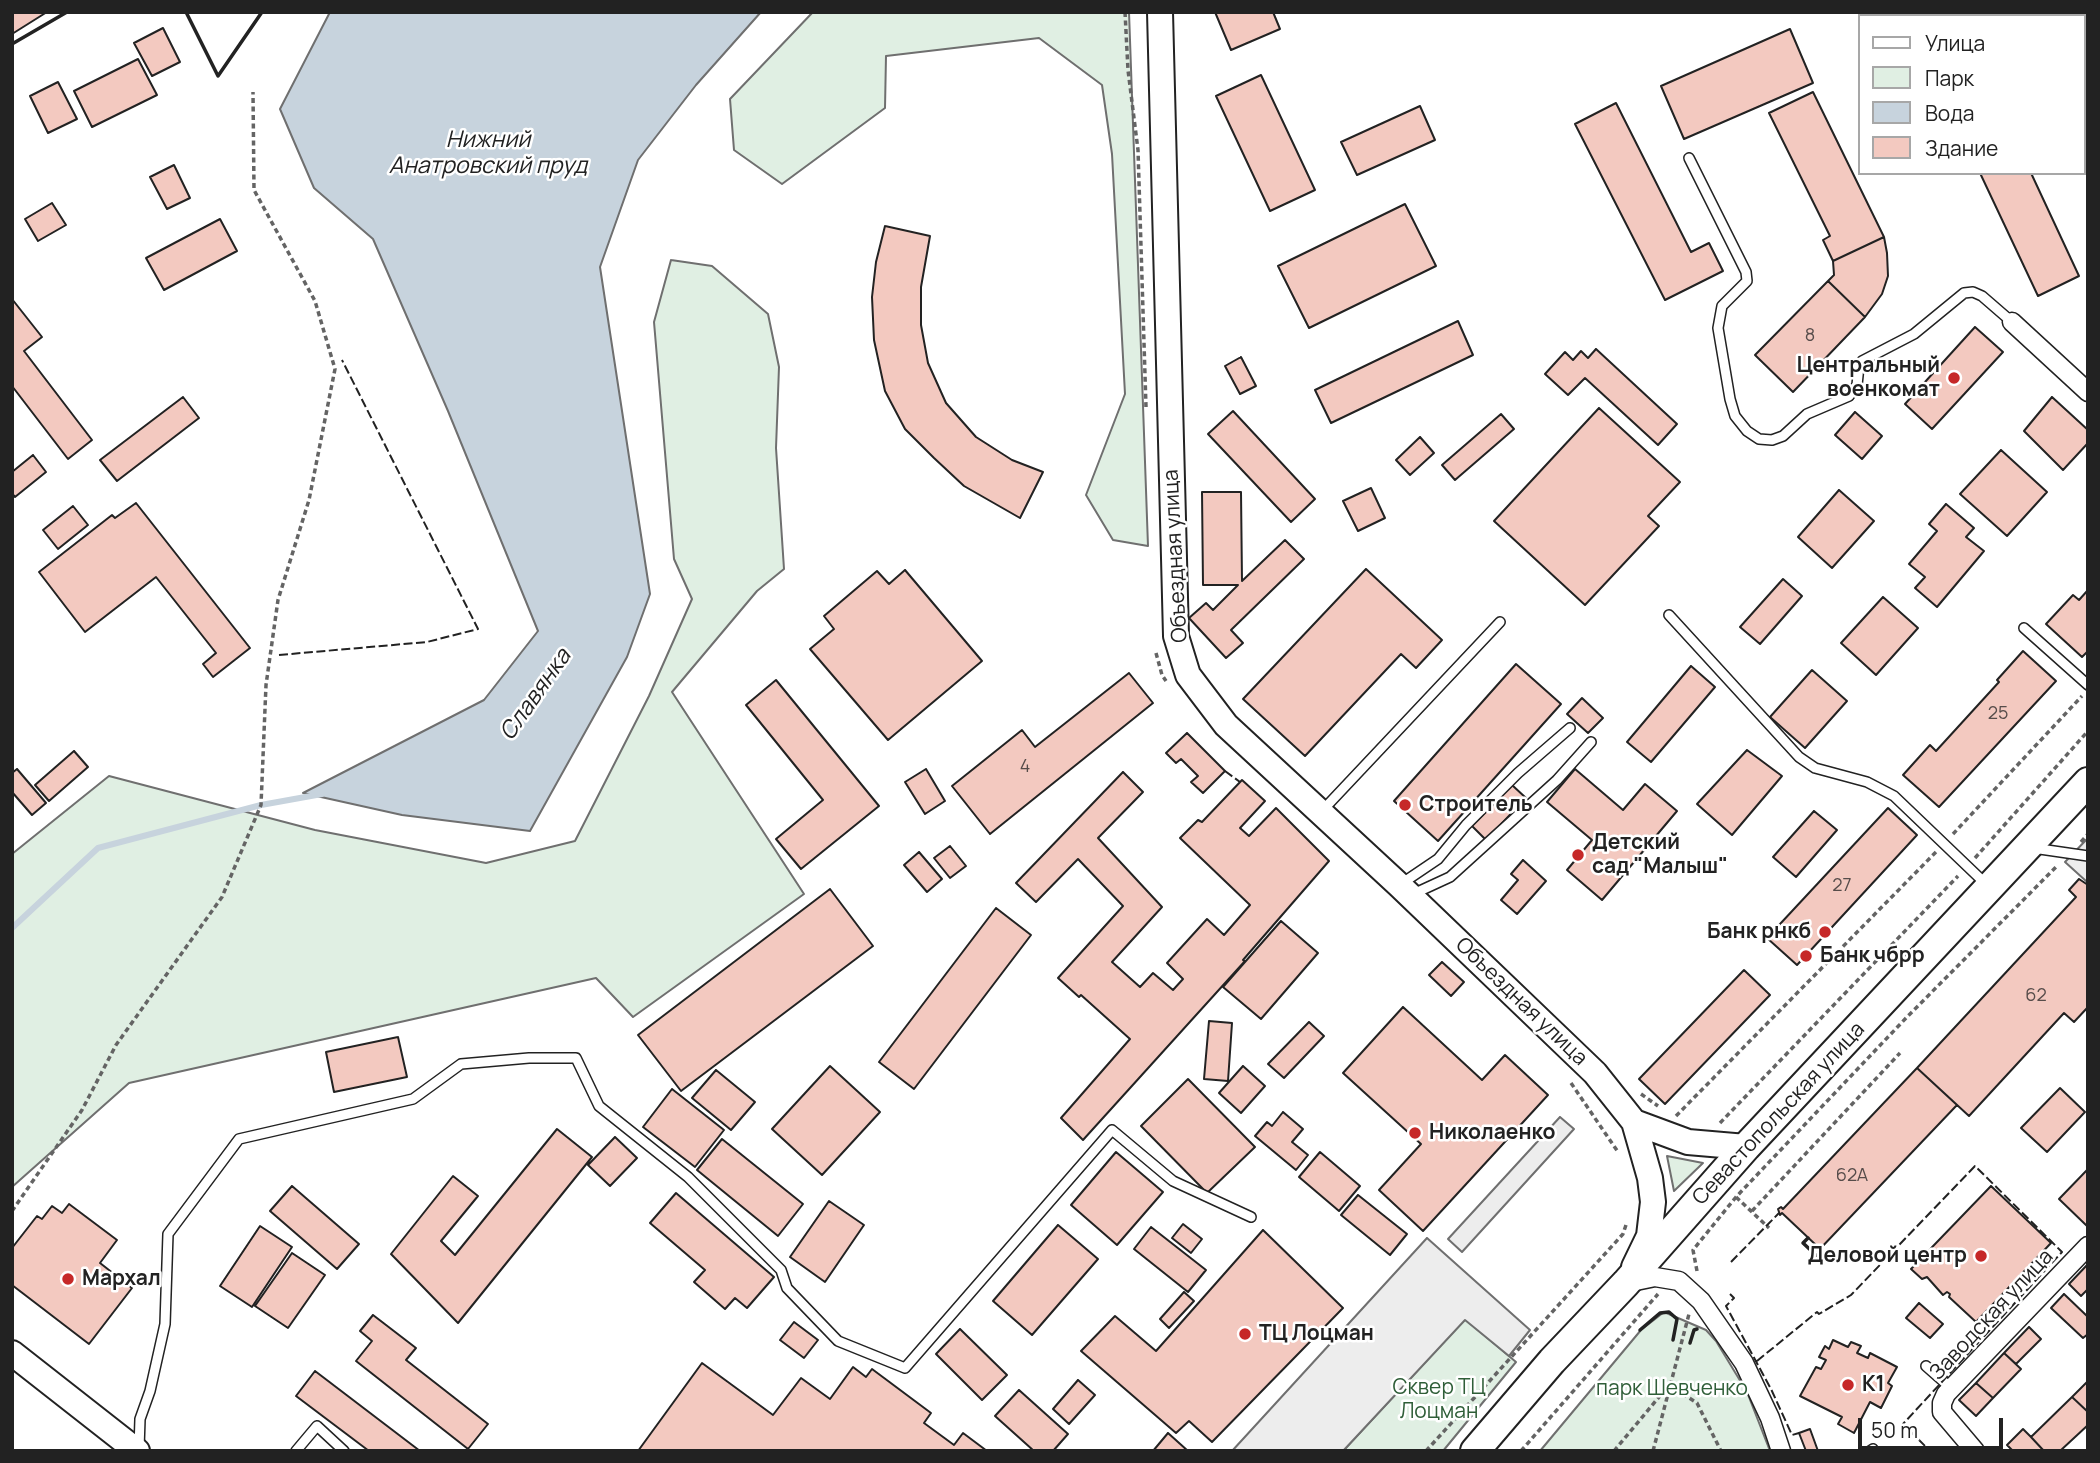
<!DOCTYPE html>
<meta charset="utf-8">
<style>
body{margin:0}
#map{position:relative;width:2100px;height:1463px;overflow:hidden;background:#fff;font-family:Manrope,sans-serif}
canvas{display:block}
.frame{position:absolute;inset:0;border:14px solid #222;pointer-events:none}
.legend{position:absolute;left:1858px;top:14px;width:228px;height:161px;box-sizing:border-box;background:#fff;border:2px solid #a7a7a7;margin:0;padding:9px 12px;list-style:none;font-size:21px;color:#222}
.legend li{display:flex;align-items:center;gap:14px;height:35px}
.legend b{width:35px;border:2px solid #a7a7a7}
.scale{position:absolute;left:1858px;top:1418px;width:145px;height:32px;box-sizing:border-box;border:4px solid #222;border-top:0;padding-left:9px;font-size:21px;line-height:24px;white-space:nowrap;color:#222;-webkit-text-stroke:5px #fff;paint-order:stroke}
</style>
<div id="map">
<canvas width="2100" height="1463"></canvas>
<div class="frame"></div>
<ul class="legend">
<li><b style="height:9px;background:#fff"></b>Улица</li>
<li><b style="height:19px;background:#e0efe3"></b>Парк</li>
<li><b style="height:19px;background:#c7d3dd"></b>Вода</li>
<li><b style="height:19px;background:#f3c9c0"></b>Здание</li>
</ul>
<div class="scale">50 m</div>
</div>
<script>
const context = document.querySelector('canvas').getContext('2d');
context.lineJoin = 'round';
function paint(path, color) { context.fillStyle = color; context.fill(path, 'evenodd'); }
const poly = rows => new Path2D(rows.map(r => 'M' + r).join(''));
function trace(path, color, width, dash) { context.strokeStyle = color; context.lineWidth = width; context.lineCap = dash ? 'butt' : 'round'; context.setLineDash(dash || []); context.stroke(path); }
function write(font, color, halo, rows, align = 'center') {
  context.font = font + ' Manrope,sans-serif'; context.lineWidth = 5; context.setLineDash([]); context.textBaseline = 'middle'; context.strokeStyle = halo; context.fillStyle = color; for (const [text, x, y, turn = 0] of rows) {
    context.save(); context.translate(x, y); context.rotate((+turn || 0) * Math.PI / 180); context.textAlign = isNaN(turn) ? turn : align; if (halo) context.strokeText(text, 0, 0); context.fillText(text, 0, 0); context.restore();
  }
}
const green = poly([
 [813,12,1129,12,1148,546,1113,540,1086,495,1125,394,1112,154,1102,85,1039,38,886,56,885,108,782,184,734,150,730,99,813,12],
 [671,260,712,266,768,314,779,367,776,448,784,569,757,591,672,692,804,894,633,1017,596,978,129,1083,12,1187,12,854,109,776,315,830,486,863,575,841,649,696,692,599,674,559,654,322,671,260],
 [1667,1156,1703,1163,1674,1191,1667,1156],
 [1664,1312,1706,1330,1716,1341,1747,1392,1770,1451,1540,1451,1641,1330,1664,1312],
 [1465,1319,1516,1362,1443,1451,1343,1451,1465,1319]
]);
paint(green, '#e0efe3');
trace(green, '#6f6f6f', 2);
const parking = poly([
 [2088,838,2088,880,2086,881,2065,862,2088,838],
 [1560,1117,1574,1129,1462,1252,1448,1239,1560,1117],
 [1427,1238,1530,1330,1509,1356,1465,1320,1343,1451,1232,1451,1427,1238]
]);
paint(parking, '#ededed');
trace(parking, '#6f6f6f', 2);
const water = poly([
 [330,12,761,12,696,85,638,160,600,267,650,594,627,657,530,831,402,815,303,793,484,700,538,631,448,411,373,239,314,188,280,109,330,12]
]);
paint(water, '#c7d3dd');
trace(water, '#6f6f6f', 2);
trace(poly([
 [12,928,98,848,261,805,322,794]
]), '#c7d3dd', 6);
const building = poly([
 [12,12,47,12,12,34,12,12],
 [1215,12,1273,12,1280,29,1231,50,1215,12],
 [1905,12,1955,12,1957,16,1907,16,1905,12],
 [163,28,180,62,152,76,134,43,163,28],
 [1790,29,1813,83,1684,139,1661,86,1790,29],
 [138,59,157,95,92,127,74,91,138,59],
 [1261,75,1315,190,1270,211,1216,96,1261,75],
 [58,82,77,119,48,133,30,96,58,82],
 [1813,92,1884,237,1833,261,1823,240,1830,236,1769,113,1813,92],
 [1616,103,1691,252,1709,243,1723,271,1665,300,1575,124,1616,103],
 [1420,106,1435,140,1357,175,1341,142,1420,106],
 [174,165,190,198,167,209,150,177,174,165],
 [1980,173,2031,173,2079,276,2038,296,1980,173],
 [52,203,66,225,38,241,25,219,52,203],
 [1405,204,1436,266,1309,328,1278,266,1405,204],
 [220,219,237,251,164,290,146,258,220,219],
 [885,226,930,236,921,287,921,325,928,363,946,403,976,437,1012,460,1043,472,1020,518,964,486,934,458,905,429,885,391,874,340,872,297,876,262,885,226],
 [1884,237,1887,253,1888,276,1882,294,1865,317,1828,281,1834,275,1833,261,1884,237],
 [1828,281,1865,317,1793,392,1755,355,1828,281],
 [12,299,42,337,24,351,92,440,68,459,12,386,12,299],
 [1458,321,1473,355,1331,423,1315,390,1458,321],
 [1975,327,2003,352,1932,429,1905,404,1975,327],
 [1596,349,1677,424,1658,445,1585,378,1568,395,1545,374,1565,352,1573,360,1581,351,1588,358,1596,349],
 [1241,357,1256,386,1240,394,1225,366,1241,357],
 [183,397,199,418,117,481,100,460,183,397],
 [2052,397,2088,430,2088,443,2063,470,2024,431,2052,397],
 [1599,408,1680,482,1648,516,1659,526,1585,605,1494,521,1599,408],
 [1233,411,1315,499,1291,522,1208,434,1233,411],
 [1855,412,1882,436,1862,459,1835,435,1855,412],
 [1501,414,1514,429,1455,480,1442,465,1501,414],
 [1420,437,1434,453,1410,475,1396,460,1420,437],
 [2001,450,2047,492,2007,536,1960,494,2001,450],
 [33,455,46,472,15,497,12,493,12,472,33,455],
 [1371,488,1385,518,1358,531,1343,501,1371,488],
 [1839,490,1874,521,1832,568,1798,537,1839,490],
 [1202,492,1241,492,1242,581,1285,540,1304,559,1231,630,1243,643,1226,658,1189,618,1206,603,1213,610,1238,585,1203,585,1202,492],
 [136,503,250,648,213,677,203,664,216,653,156,577,85,632,39,572,112,515,115,518,136,503],
 [1946,504,1974,528,1966,537,1984,551,1937,607,1915,588,1925,577,1909,564,1937,531,1929,524,1946,504],
 [73,506,88,525,58,549,43,530,73,506],
 [1366,569,1442,640,1416,668,1401,654,1305,756,1243,699,1366,569],
 [905,570,982,661,888,740,810,649,834,629,824,616,877,571,889,584,905,570],
 [1783,579,1802,596,1760,644,1740,627,1783,579],
 [2088,590,2088,651,2082,657,2046,624,2073,595,2079,600,2088,590],
 [1883,597,1918,628,1876,675,1841,643,1883,597],
 [2023,651,2056,681,1939,807,1903,775,1930,745,1936,751,1999,682,1997,680,2023,651],
 [1516,664,1561,704,1438,841,1394,801,1516,664],
 [1691,666,1715,687,1651,762,1627,742,1691,666],
 [1812,670,1847,701,1805,748,1770,717,1812,670],
 [1129,673,1153,703,990,834,952,786,1022,730,1035,747,1129,673],
 [776,680,879,806,801,869,776,839,823,800,746,705,776,680],
 [1582,698,1603,718,1588,733,1567,714,1582,698],
 [1187,733,1225,771,1203,793,1191,782,1198,776,1181,759,1176,763,1166,753,1187,733],
 [1747,750,1782,776,1732,835,1697,804,1747,750],
 [74,751,88,767,49,801,35,785,74,751],
 [17,769,46,803,32,815,12,792,12,773,17,769],
 [926,769,945,801,925,814,905,782,926,769],
 [1575,769,1623,810,1645,784,1677,811,1602,900,1567,870,1592,840,1547,802,1575,769],
 [1123,772,1143,792,1098,838,1162,907,1112,962,1140,987,1153,973,1173,990,1183,979,1167,963,1207,919,1224,935,1250,905,1180,838,1198,820,1202,822,1242,780,1265,801,1240,828,1249,836,1276,808,1329,861,1243,960,1245,961,1083,1140,1061,1118,1130,1039,1081,995,1079,997,1058,978,1123,906,1078,859,1036,902,1016,883,1123,772],
 [1512,785,1526,798,1486,840,1472,826,1512,785],
 [1888,808,1917,835,1797,965,1767,938,1888,808],
 [1814,811,1837,830,1796,877,1773,857,1814,811],
 [950,846,966,866,950,878,934,858,950,846],
 [919,852,942,879,927,892,904,865,919,852],
 [1523,860,1546,881,1517,914,1501,900,1518,880,1511,874,1523,860],
 [2079,879,2088,885,2088,1007,2074,1022,2064,1013,1969,1116,1917,1068,2076,897,2069,890,2079,879],
 [830,889,873,946,681,1091,638,1035,830,889],
 [996,908,1031,935,914,1089,879,1062,996,908],
 [1281,921,1318,953,1261,1019,1223,987,1281,921],
 [1442,962,1464,982,1451,996,1429,975,1442,962],
 [1744,970,1770,995,1665,1104,1639,1079,1744,970],
 [1403,1007,1482,1080,1505,1055,1548,1095,1423,1231,1379,1190,1421,1144,1343,1073,1403,1007],
 [1209,1021,1232,1023,1228,1081,1204,1079,1209,1021],
 [1309,1022,1324,1036,1284,1078,1268,1064,1309,1022],
 [398,1037,407,1077,334,1092,326,1052,398,1037],
 [830,1066,880,1112,822,1175,772,1129,830,1066],
 [1243,1066,1265,1086,1241,1113,1219,1093,1243,1066],
 [1917,1068,1957,1105,1818,1251,1815,1248,1817,1246,1782,1213,1780,1215,1778,1209,1781,1207,1783,1209,1917,1068],
 [716,1070,755,1102,731,1130,692,1098,716,1070],
 [1188,1079,1255,1147,1207,1193,1141,1126,1188,1079],
 [2060,1088,2085,1112,2047,1152,2021,1128,2060,1088],
 [672,1089,724,1130,695,1167,643,1127,672,1089],
 [1283,1112,1303,1129,1292,1142,1308,1155,1296,1170,1255,1136,1267,1122,1272,1126,1283,1112],
 [557,1129,592,1157,458,1323,391,1254,453,1176,478,1196,441,1241,455,1255,557,1129],
 [615,1137,637,1158,610,1186,588,1165,615,1137],
 [722,1139,803,1204,778,1236,697,1170,722,1139],
 [1116,1152,1163,1192,1117,1245,1071,1205,1116,1152],
 [1320,1152,1360,1186,1339,1211,1299,1177,1320,1152],
 [2088,1169,2088,1225,2087,1226,2059,1199,2088,1169],
 [292,1186,359,1244,337,1269,270,1211,292,1186],
 [1991,1186,2051,1243,1976,1322,1949,1297,1950,1294,1947,1292,1943,1295,1927,1277,1922,1279,1911,1269,1991,1186],
 [676,1193,774,1277,747,1308,735,1298,725,1309,694,1282,705,1270,650,1223,676,1193],
 [1358,1195,1407,1234,1390,1255,1341,1215,1358,1195],
 [829,1201,864,1225,825,1282,790,1257,829,1201],
 [69,1204,117,1240,100,1263,132,1288,89,1344,12,1285,12,1248,37,1216,42,1219,52,1206,62,1213,69,1204],
 [1183,1224,1202,1239,1191,1253,1172,1238,1183,1224],
 [1058,1225,1098,1259,1032,1335,993,1301,1058,1225],
 [260,1226,292,1247,252,1307,220,1286,260,1226],
 [1151,1227,1206,1270,1188,1292,1134,1249,1151,1227],
 [1263,1230,1343,1308,1212,1442,1189,1421,1176,1433,1081,1351,1115,1316,1156,1351,1263,1230],
 [292,1253,325,1275,288,1328,255,1306,292,1253],
 [2088,1264,2088,1289,2081,1296,2069,1284,2088,1264],
 [1184,1292,1194,1301,1169,1328,1160,1319,1184,1292],
 [2064,1294,2088,1317,2088,1334,2083,1338,2051,1308,2064,1294],
 [1919,1303,1943,1324,1930,1338,1906,1318,1919,1303],
 [373,1315,416,1348,406,1360,488,1424,468,1449,356,1361,372,1341,360,1331,373,1315],
 [794,1322,818,1340,804,1358,780,1340,794,1322],
 [2029,1327,2041,1339,2016,1364,2004,1353,2029,1327],
 [960,1329,1007,1375,982,1400,936,1354,960,1329],
 [1833,1340,1848,1347,1851,1342,1861,1346,1857,1353,1868,1358,1870,1353,1897,1367,1888,1383,1892,1386,1881,1408,1870,1402,1854,1433,1838,1424,1842,1417,1800,1396,1816,1367,1821,1369,1826,1360,1819,1357,1825,1346,1829,1349,1833,1340],
 [2004,1353,2021,1369,1993,1398,1976,1383,2004,1353],
 [702,1363,773,1415,801,1378,830,1399,853,1367,866,1377,872,1369,931,1413,924,1423,954,1445,963,1433,987,1451,638,1451,702,1363],
 [315,1371,420,1451,369,1451,296,1396,315,1371],
 [1078,1380,1095,1395,1069,1424,1053,1409,1078,1380],
 [2087,1382,2088,1382,2088,1412,2072,1397,2087,1382],
 [1976,1383,1993,1398,1976,1416,1959,1400,1976,1383],
 [1019,1390,1068,1434,1053,1451,1034,1451,995,1416,1019,1390],
 [2072,1397,2088,1412,2088,1425,2060,1451,2044,1451,2031,1437,2072,1397],
 [1810,1429,1818,1451,1806,1451,1799,1433,1810,1429],
 [2023,1429,2031,1437,2044,1451,2013,1451,2007,1445,2023,1429],
 [1168,1433,1188,1451,1153,1451,1168,1433]
]);
paint(building, '#f3c9c0');
trace(building, '#222', 2);
const lane = poly([
 [1689,158,1746,272,1747,281,1722,306,1718,328,1730,399,1735,416,1747,431,1759,439,1772,440,1783,436,1807,414,1849,396,1857,385,1859,366,1862,361,1914,334,1964,293,1973,292,1982,296,2012,322],
 [1669,615,1799,757,1815,768,1867,782,1894,796,1988,886],
 [2024,628,2088,685],
 [1321,812,1500,622],
 [2033,848,2088,856],
 [1401,884,1438,859,1466,825,1518,773,1570,728],
 [1411,895,1450,877,1557,780,1591,742],
 [1926,1366,1951,1388],
 [139,1449,140,1419,150,1391,165,1324,168,1234,239,1139,413,1099,461,1064,529,1058,576,1058,599,1106,688,1177,781,1270,787,1288,838,1341,905,1368,1112,1130,1173,1181,1251,1217],
 [296,1451,317,1426,344,1451],
 [1870,1451,1873,1449]
]);
const street = poly([
 [2012,322,2088,392],
 [1626,1283,1655,1277,1679,1281,1701,1301,1744,1363,1770,1418,1781,1451],
 [1975,1451,1942,1412,1942,1403,1946,1394,2088,1246]
]);
const secondary = poly([
 [1160,12,1176,636,1188,675,1226,725,1399,885,1595,1073,1634,1122,1650,1178,1653,1202,1649,1236,1634,1267],
 [1634,1122,1688,1142,1746,1147],
 [12,1353,137,1451]
]);
const primary = poly([
 [1475,1451,1552,1361,1626,1283,1746,1147,2088,782]
]);
trace(lane, '#222', 12);
trace(street, '#222', 21);
trace(secondary, '#222', 28);
trace(primary, '#222', 32);
trace(poly([
 [1125,12,1128,70,1138,150,1146,407],
 [1156,653,1162,675,1166,681],
 [1953,834,2082,696],
 [2081,842,2088,834],
 [1975,858,2088,731],
 [1571,1083,1618,1152],
 [1641,1094,1658,1106],
 [1676,1116,1936,852],
 [1720,1123,1958,876],
 [1736,1197,1769,1228],
 [12,1211,82,1110,116,1045,222,897,261,805,266,685,278,600,309,500,335,369,315,301,254,190,253,92],
 [1752,1211,1900,1053],
 [1697,1271,1693,1250,1736,1197,1907,1017,2058,865],
 [1426,1451,1623,1234,1627,1222],
 [1521,1451,1658,1294],
 [1614,1451,1669,1385,1697,1403,1721,1451],
 [1653,1451,1689,1314]
]), '#646464', 3.5, [5, 3.5]);
trace(lane, '#fff', 9);
trace(street, '#fff', 18);
trace(secondary, '#fff', 24);
trace(primary, '#fff', 28);
trace(poly([
 [279,655,427,642,478,629,342,360],
 [1225,771,1240,782],
 [1731,1262,1779,1213],
 [1730,1294,1734,1298,1726,1306,1771,1389,1792,1435,1799,1433],
 [1757,1361,1817,1312,1819,1314,1851,1295,1975,1166,2062,1252,1903,1424,1930,1451]
]), '#222', 2, [9, 3.5]);
trace(poly([
 [186,12,218,76,262,12],
 [12,44,67,12],
 [1808,1238,1803,1243,1818,1257],
 [1640,1330,1660,1313,1669,1312,1677,1319,1673,1340],
 [1690,1343,1694,1330,1697,1329]
]), '#222', 3.5);
for (const [x, y, r, color] of [
 [1954,378,7,"#c62828"],
 [1405,805,7,"#c62828"],
 [1578,855,7,"#c62828"],
 [1825,932,7,"#c62828"],
 [1806,956,7,"#c62828"],
 [1415,1133,7,"#c62828"],
 [1981,1256,7,"#c62828"],
 [68,1279,7,"#c62828"],
 [1245,1334,7,"#c62828"],
 [1848,1385,7,"#c62828"]
]) { const dot = new Path2D(); dot.arc(x, y, r, 0, 2 * Math.PI); context.fillStyle = color; context.fill(dot); trace(dot, '#fff', 2.5); }
write('18px', '#564c4a', null, [
 ["8",1810,336],
 ["25",1998,714],
 ["4",1025,767],
 ["27",1842,886],
 ["62",2036,996],
 ["62А",1852,1176]
]);
write('bold 21px', '#222', '#fff', [
 ["Центральный",1940,366,"right"],
 ["военкомат",1940,390,"right"],
 ["Строитель",1419,805],
 ["Детский",1592,843],
 ["сад \"Малыш\"",1592,867],
 ["Банк рнкб",1811,932,"right"],
 ["Банк чбрр",1820,956],
 ["Николаенко",1429,1133],
 ["Деловой центр",1967,1256,"right"],
 ["Мархал",82,1279],
 ["ТЦ Лоцман",1259,1334],
 ["К1",1862,1385]
], 'left');
write('21px', '#222', '#fff', [
 ["Объездная улица",1176,556,-93],
 ["Объездная улица",1521,1002,44],
 ["Севастопольская улица",1779,1114,-47],
 ["Заводская улица",1992,1315,-47]
]);
write('21px', '#2f5e38', '#fff', [
 ["Сквер ТЦ",1439,1388],
 ["Лоцман",1439,1412],
 ["парк Шевченко",1672,1389]
]);
write('italic 23px', '#222', '#fff', [
 ["Нижний",488,141],
 ["Анатровский пруд",488,167],
 ["Славянка",536,695,-55]
]);
</script>
